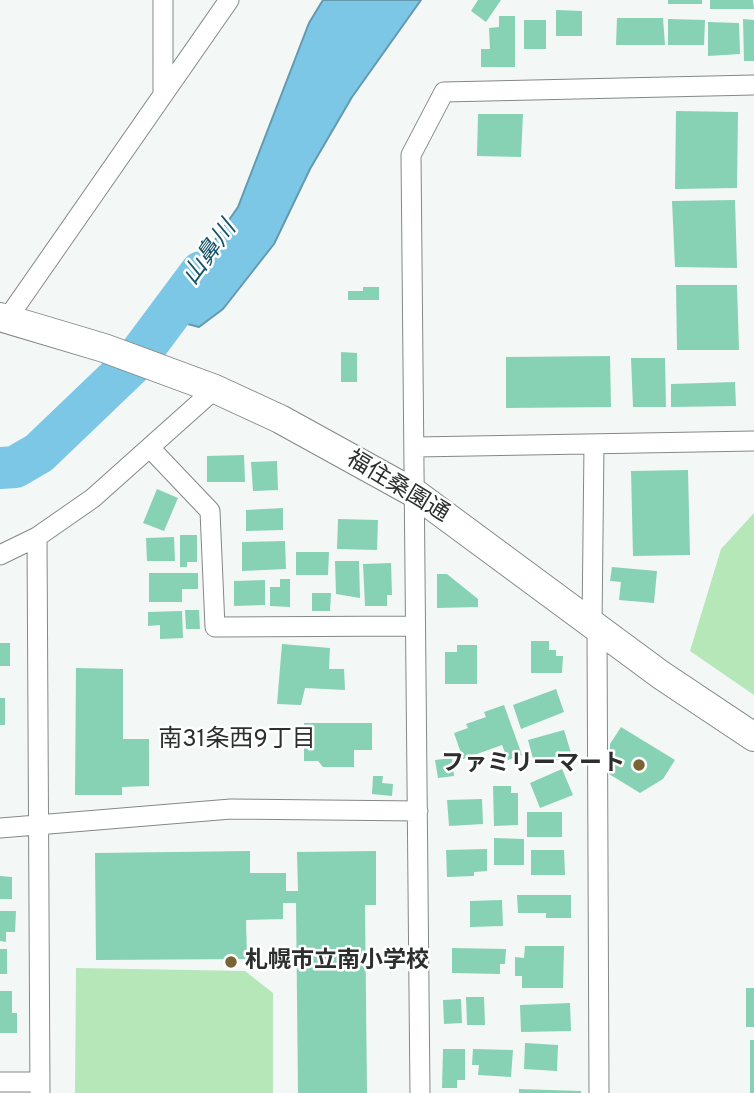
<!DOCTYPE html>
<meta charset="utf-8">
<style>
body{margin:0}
canvas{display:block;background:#f3f7f6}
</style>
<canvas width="754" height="1093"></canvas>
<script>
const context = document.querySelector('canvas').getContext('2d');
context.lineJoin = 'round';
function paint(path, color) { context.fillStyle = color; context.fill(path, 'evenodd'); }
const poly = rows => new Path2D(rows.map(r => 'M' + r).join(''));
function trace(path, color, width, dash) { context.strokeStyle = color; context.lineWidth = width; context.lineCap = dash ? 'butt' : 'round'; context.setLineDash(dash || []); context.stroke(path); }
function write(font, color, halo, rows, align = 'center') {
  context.font = font + ' Overpass,"Noto Sans JP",sans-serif'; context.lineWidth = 5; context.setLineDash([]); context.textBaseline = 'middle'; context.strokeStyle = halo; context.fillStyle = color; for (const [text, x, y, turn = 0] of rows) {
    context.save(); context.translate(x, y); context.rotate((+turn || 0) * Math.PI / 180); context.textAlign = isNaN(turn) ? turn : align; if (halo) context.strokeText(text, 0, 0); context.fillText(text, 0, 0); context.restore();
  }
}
paint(poly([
 [754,513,754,695,690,651,721,549],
 [76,968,245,971,273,993,273,1093,75,1093]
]), '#b5e7b9');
const water = poly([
 [323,0,421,0,352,97,310,169,274,244,223,309,199,327,161,317,238,207,309,23,323,0]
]);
paint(water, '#7cc7e6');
trace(water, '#6499af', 2);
trace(poly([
 [0,468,15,467,39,453,134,362,201,272]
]), '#7cc7e6', 42);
paint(poly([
 [478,0,501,0,486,22,471,11],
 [668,0,702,0,702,4,668,4],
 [710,0,753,0,754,9,710,9],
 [556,10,582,11,582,36,556,36],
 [499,16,515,16,515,67,481,67,481,49,490,49,489,28,499,27],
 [617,18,663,18,665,45,616,45],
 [668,19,705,20,704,45,668,45],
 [743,19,754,20,754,61,744,61],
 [524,20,546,20,546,49,524,49],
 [708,22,739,23,740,54,708,56],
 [676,111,738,112,737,188,675,189],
 [478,114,523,114,521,157,477,156],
 [735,200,737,268,675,267,672,201],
 [676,285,737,285,739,350,677,350],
 [363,287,379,287,379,300,348,300,348,291,363,291],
 [341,352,357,353,357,382,341,382],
 [610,356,611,407,506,408,506,357],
 [631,358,665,358,666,407,633,407],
 [735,382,736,406,671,407,671,384],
 [244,455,245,482,207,482,207,456],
 [277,461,278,490,253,491,251,462],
 [688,470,690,555,633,556,631,471],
 [157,489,178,498,164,531,143,523],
 [283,508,283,530,246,531,246,510],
 [338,519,378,520,377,550,337,549],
 [180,535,197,535,197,562,187,562,187,567,180,567],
 [174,537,175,561,147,561,146,538],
 [285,541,286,569,242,571,242,542],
 [296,552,329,552,328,575,296,575],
 [335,561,359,561,360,598,336,594],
 [391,563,392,595,387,595,387,606,365,606,363,564],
 [612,567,657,571,654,603,619,600,621,582,610,581],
 [149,573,198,573,198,589,182,589,182,602,149,602],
 [437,574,447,574,478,599,478,607,437,608],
 [280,579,290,579,290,607,270,606,270,587,280,587],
 [265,580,265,605,234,606,234,581],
 [312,593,331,593,330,611,312,611],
 [185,610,199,610,200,629,186,629],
 [182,611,183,638,160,639,160,625,148,626,148,612],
 [531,641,549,641,549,650,556,650,556,656,563,656,562,673,531,673],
 [0,643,10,643,10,666,0,666],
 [282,644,330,648,329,669,344,669,345,690,305,688,301,705,277,704],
 [457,645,477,645,477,684,445,684,445,652,457,652],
 [76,668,123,669,123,739,149,739,149,786,122,787,122,795,75,795],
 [556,689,564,712,521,729,513,705],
 [0,698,5,698,5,725,0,725],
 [504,705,522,755,508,760,502,745,463,759,454,733,468,728,466,724,486,717,484,712],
 [304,723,372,723,372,750,354,750,354,767,323,767,318,761,304,761],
 [621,727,675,760,663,779,640,793,609,774,610,744],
 [564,730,572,756,535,766,528,740],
 [452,758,454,776,438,778,435,760],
 [562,769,573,795,540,808,530,783],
 [373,776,383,776,382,783,393,784,392,796,372,794],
 [493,786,511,786,511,793,518,793,518,825,494,826],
 [482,799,483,824,449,826,447,800],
 [527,812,562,812,562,837,527,837],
 [494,838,524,839,524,865,494,865],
 [487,849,487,871,474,872,474,876,447,877,446,850],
 [531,850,564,850,565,875,531,875],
 [250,851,250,873,286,873,286,891,298,891,297,852,376,851,376,905,365,905,367,1093,298,1093,296,903,283,903,283,919,246,920,247,959,96,960,95,853],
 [0,876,12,877,12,899,0,899],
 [517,895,571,895,571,918,546,918,546,913,518,913],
 [502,900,503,926,470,927,470,901],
 [0,911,16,911,15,932,6,932,6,942,0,941],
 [525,946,564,946,563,988,522,988,522,976,515,976,515,957,524,958],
 [452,948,506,949,505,964,500,964,500,974,452,973],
 [0,949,7,949,7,974,0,974],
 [746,988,754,988,754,1027,746,1027],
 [0,991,12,991,12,1013,17,1013,17,1033,0,1033],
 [466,997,484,997,485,1025,467,1025],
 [461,999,462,1023,444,1024,443,1000],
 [570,1003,571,1031,521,1032,520,1005],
 [750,1040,754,1040,754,1093,750,1093],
 [525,1043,558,1045,557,1071,524,1069],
 [443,1049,465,1049,465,1080,457,1080,457,1088,442,1088],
 [473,1049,513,1050,511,1077,478,1075,479,1065,472,1065],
 [519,1089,581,1091,581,1093,519,1093]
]), '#87d2b4');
const street = poly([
 [163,0,163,95],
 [7,319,229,0],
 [416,447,754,441],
 [151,449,210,511,215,627,415,626],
 [37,537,40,1093],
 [0,555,37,537,93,498,215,389],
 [592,625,594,444],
 [597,629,599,1093],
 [0,828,231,809,418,811],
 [0,1082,40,1082],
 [420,1093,411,155,444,92,754,85]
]);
const secondary = poly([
 [0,317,104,348,215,389,280,419,416,494,661,675,754,737]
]);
trace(street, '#848888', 21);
trace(secondary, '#848888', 30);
trace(street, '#fff', 19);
trace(secondary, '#fff', 28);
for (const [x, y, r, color] of [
 [639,765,7,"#796534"],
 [231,962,7,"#796534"]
]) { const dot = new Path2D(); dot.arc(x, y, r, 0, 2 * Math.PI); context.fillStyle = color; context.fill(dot); trace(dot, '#fff', 2.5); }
write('23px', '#2d2f2f', '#fff', [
 ["福住桑園通",397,488,31]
]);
write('bold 23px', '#2d2f2f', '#fff', [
 ["ファミリーマート",625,765],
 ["札幌市立南小学校",245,962,"left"]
], 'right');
write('italic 24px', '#17546a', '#fff', [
 ["山鼻川",211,254,-54]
]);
write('24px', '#2d2f2f', '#fff', [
 ["南31条西9丁目",237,741]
]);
</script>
